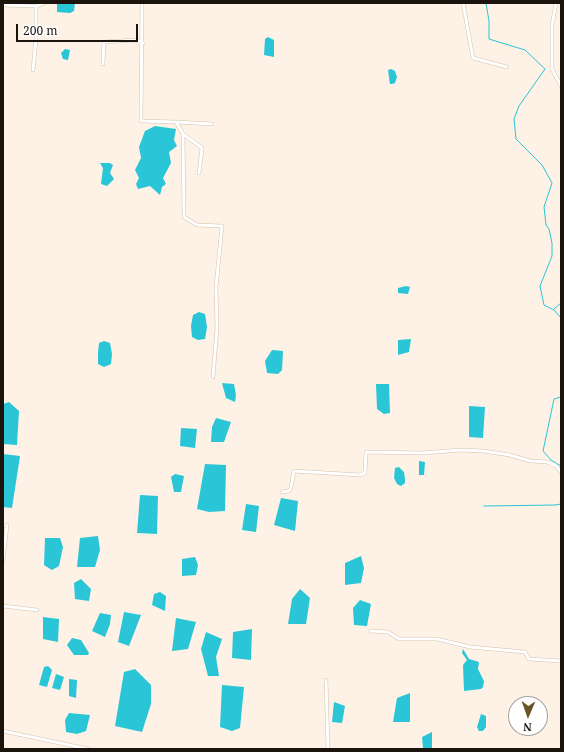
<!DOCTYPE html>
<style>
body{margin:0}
#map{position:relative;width:564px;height:752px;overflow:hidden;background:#fdf2e5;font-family:"Noto Serif",serif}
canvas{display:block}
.frame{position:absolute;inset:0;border:4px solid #1b140d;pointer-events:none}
.north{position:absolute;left:508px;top:696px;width:40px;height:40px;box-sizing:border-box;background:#fff;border:1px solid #a4a19e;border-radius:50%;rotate:182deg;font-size:11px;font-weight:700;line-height:16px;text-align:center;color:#1b140d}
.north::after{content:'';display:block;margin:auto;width:14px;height:18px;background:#6a5424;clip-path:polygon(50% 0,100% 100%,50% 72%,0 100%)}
.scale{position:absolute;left:16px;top:24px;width:122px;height:18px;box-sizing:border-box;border:2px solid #1b140d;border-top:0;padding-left:5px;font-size:12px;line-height:14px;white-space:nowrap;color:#1b140d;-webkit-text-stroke:3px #fff;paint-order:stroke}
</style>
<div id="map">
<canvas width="564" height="752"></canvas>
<div class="frame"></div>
<div class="north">N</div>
<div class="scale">200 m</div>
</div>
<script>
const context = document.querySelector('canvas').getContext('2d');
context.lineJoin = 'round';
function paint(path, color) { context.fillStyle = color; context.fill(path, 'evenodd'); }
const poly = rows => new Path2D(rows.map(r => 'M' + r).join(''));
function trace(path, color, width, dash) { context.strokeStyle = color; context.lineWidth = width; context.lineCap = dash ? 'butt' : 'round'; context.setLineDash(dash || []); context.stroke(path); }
paint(poly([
 [57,3,75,3,74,11,70,13,57,12],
 [268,37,274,40,274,57,264,55,265,39],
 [65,49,70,50,68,60,63,59,61,53],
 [391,69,395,71,397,77,395,83,392,84,390,84,388,70],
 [155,126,176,129,174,140,177,146,169,152,171,163,163,178,166,184,162,187,160,195,150,186,138,189,136,184,139,178,135,170,141,158,139,147,145,131],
 [100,163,110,163,113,165,110,173,114,179,107,186,101,184,103,168],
 [406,286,410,287,408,294,398,293,398,288],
 [199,312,205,314,207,327,205,339,198,340,192,337,191,326,193,315],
 [411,339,409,352,398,355,398,340],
 [104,341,110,343,112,354,111,364,104,367,98,364,98,353,99,343],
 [272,350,283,351,282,370,278,374,267,373,265,361],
 [222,383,234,384,236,395,235,402,226,398],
 [376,384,389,384,390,413,384,414,377,409],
 [9,402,19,411,17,445,3,444,3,404],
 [469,406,485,407,483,438,469,437],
 [216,418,231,422,224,442,211,442,212,427],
 [181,428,197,429,195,448,180,446],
 [3,454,20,456,12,508,3,507],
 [419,461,425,462,424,475,419,475],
 [205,464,226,465,225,511,209,512,197,509],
 [399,467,404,472,405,479,405,483,401,486,397,484,394,478,395,468],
 [175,474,184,476,181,492,174,492,171,477],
 [140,495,158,496,157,534,137,533],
 [281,498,298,501,295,531,274,525],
 [246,504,259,506,256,532,242,530],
 [98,536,100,550,95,567,77,567,80,538],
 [45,538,60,538,63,547,59,566,52,570,44,565],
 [361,556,364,568,361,583,345,585,345,563],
 [195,557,198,565,196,575,182,576,182,559],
 [81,579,91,589,89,601,75,599,74,583],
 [300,589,310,598,306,624,288,624,292,599],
 [160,592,166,596,165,611,152,605,154,594],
 [360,600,371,604,367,626,354,625,353,608],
 [124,612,141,615,129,646,118,642],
 [100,613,111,615,110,624,105,637,92,631],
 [43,617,59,619,58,642,43,639],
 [176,618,196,622,188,649,172,651],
 [252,629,251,660,232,658,233,632],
 [206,632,222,639,216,657,219,676,208,676,201,649],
 [72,638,81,640,89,653,88,655,74,655,67,645],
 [463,649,469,659,479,662,478,669,484,681,483,687,481,689,464,691,463,665,467,660,462,653],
 [48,666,52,670,47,687,39,685,44,667],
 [135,669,151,685,151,704,142,732,115,726,124,672],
 [56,674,64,677,60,690,52,688],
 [69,679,77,680,76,698,69,696],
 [222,685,244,687,240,728,232,731,220,727],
 [410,693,410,722,393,722,397,698],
 [334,702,345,706,342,723,332,722],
 [69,713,90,715,86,731,77,734,66,732,65,720],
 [481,714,486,716,486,727,483,731,479,731,477,727],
 [432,732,432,749,423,748,422,737]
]), '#2ac5d6');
trace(poly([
 [486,3,489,21,489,39,525,50,545,69,519,106,514,119,516,139,542,165,552,183,544,207,546,225,549,229,552,243,552,256,540,286,544,305,554,310,561,318],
 [554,309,561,303],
 [561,397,554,399,543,451,551,460,561,466],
 [484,506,555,505,561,504]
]), '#2ac5d6', 1);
const street = poly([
 [142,3,141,121,176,122,183,134,184,217,197,225,222,226,216,287,217,328,213,377],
 [463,3,473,58,507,67],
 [556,3,552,25,552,69,561,86],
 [3,5,36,6,45,3],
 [103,64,104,42,135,40,143,43],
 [33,70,36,39,36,6],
 [176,122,212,124],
 [183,134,202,148,199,173],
 [282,492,289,491,291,488,294,471,360,475,365,473,366,452,422,453,461,450,483,451,510,455,530,461,547,462,555,465,561,472],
 [3,560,7,525],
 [3,606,37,610],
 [371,631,388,632,399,639,437,639,470,647,525,652,529,659,561,661],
 [326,680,328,749],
 [3,731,88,749]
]);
trace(street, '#d3c1ad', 4);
trace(street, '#fff', 3);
</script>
